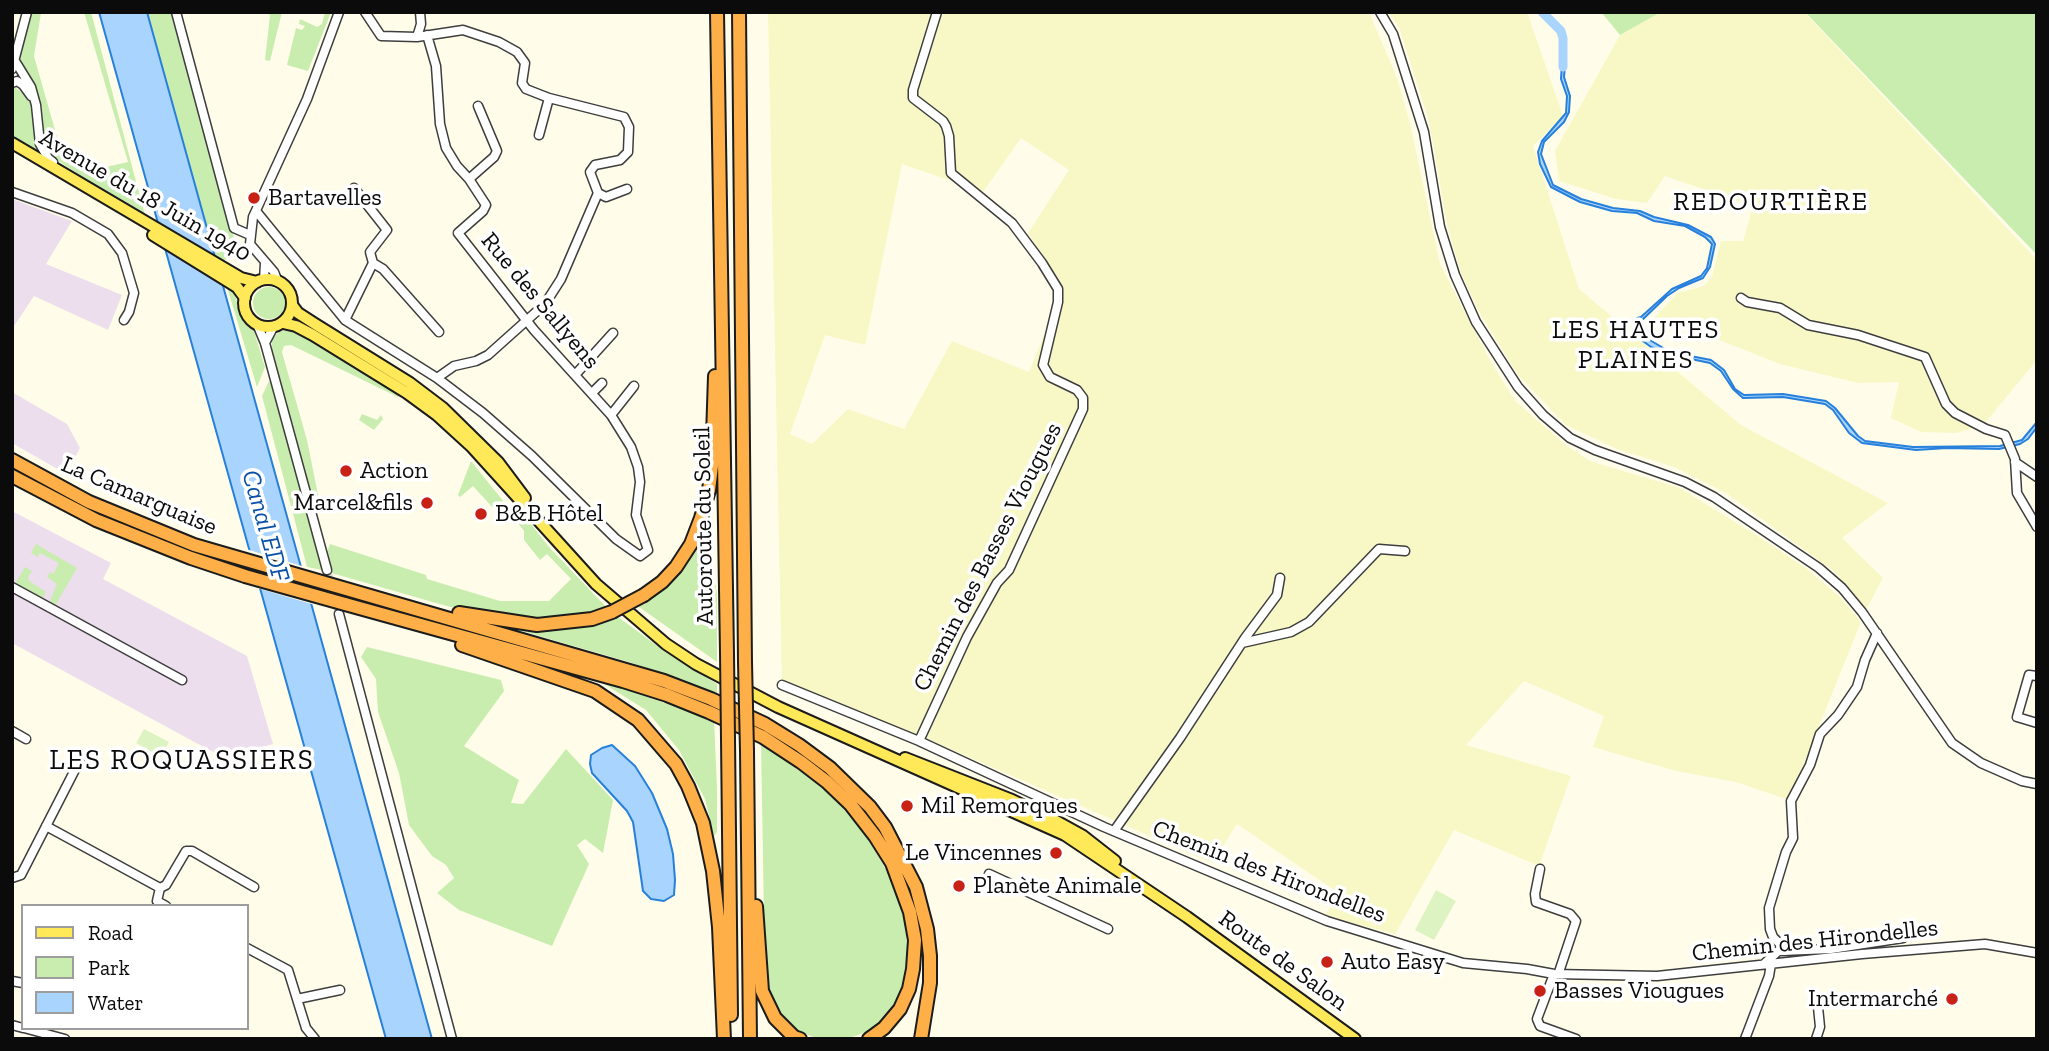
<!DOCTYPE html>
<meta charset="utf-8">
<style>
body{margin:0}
#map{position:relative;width:2049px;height:1051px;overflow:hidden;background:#fffde9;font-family:"Zilla Slab",serif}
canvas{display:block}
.frame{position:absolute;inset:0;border:14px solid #0b0b0b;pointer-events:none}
.legend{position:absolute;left:21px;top:904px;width:228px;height:126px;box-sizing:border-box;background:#fff;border:2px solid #9d9d9d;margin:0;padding:9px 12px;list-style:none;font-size:21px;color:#0b0b0b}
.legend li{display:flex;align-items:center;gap:14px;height:35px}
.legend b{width:35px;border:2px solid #9d9d9d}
</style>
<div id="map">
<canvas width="2049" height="1051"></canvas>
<div class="frame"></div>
<ul class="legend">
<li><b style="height:9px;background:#ffe959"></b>Road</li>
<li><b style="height:19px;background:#c9edaf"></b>Park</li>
<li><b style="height:19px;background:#a8d4fd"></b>Water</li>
</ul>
</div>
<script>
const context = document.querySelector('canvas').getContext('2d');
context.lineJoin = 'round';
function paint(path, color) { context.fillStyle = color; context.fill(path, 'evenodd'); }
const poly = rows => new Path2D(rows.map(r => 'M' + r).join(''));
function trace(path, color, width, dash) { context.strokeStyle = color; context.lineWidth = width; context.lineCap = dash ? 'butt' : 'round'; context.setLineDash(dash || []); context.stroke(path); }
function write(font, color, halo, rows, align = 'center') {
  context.font = font + ' "Zilla Slab",serif'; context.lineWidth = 7; context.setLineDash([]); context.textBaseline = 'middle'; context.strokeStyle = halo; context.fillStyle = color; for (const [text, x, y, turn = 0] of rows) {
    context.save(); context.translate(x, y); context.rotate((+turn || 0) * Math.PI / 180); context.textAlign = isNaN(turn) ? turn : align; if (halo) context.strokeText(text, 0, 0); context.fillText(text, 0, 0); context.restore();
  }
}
paint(poly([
 [12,199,72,221,46,264,122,295,108,330,34,296,12,329],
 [12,392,67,424,80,448,66,474,12,443],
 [12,511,111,563,103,579,247,656,273,744,224,758,12,643]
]), '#ecdeec');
paint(poly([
 [768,12,1369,12,1397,78,1410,123,1440,264,1491,362,1515,401,1567,446,1590,461,1680,488,1756,535,1806,568,1841,598,1861,622,1789,800,1736,782,1676,771,1593,747,1604,716,1524,681,1466,745,1571,776,1539,866,1454,830,1395,934,1324,916,1340,894,1237,824,1212,863,909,731,782,685],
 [1021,138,1069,170,1028,233,1063,289,1029,372,952,341,904,429,848,409,812,444,790,434,825,335,865,345,902,164,983,192],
 [1388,12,1527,12,1563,116,1533,146,1579,289,1741,425,1888,503,1842,538,1883,578,1866,610,1835,572,1726,493,1674,467,1617,449,1566,425,1518,375,1478,310,1461,273,1447,225,1429,121,1399,27],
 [1661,12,1804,12,2037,260,2037,360,1984,424,1957,433,1921,432,1891,418,1899,382,1858,383,1780,364,1719,340,1653,319,1678,293,1704,286,1712,277,1721,241,1743,241,1753,206,1665,176,1647,203,1616,199,1559,181,1555,151,1620,35]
]), '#f7f8c6');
paint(poly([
 [84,12,91,12,146,219,51,156,43,142,42,108,20,64,26,14,41,13,34,56,57,137,97,169,128,162],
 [147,12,172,12,236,245,235,251,231,258,216,262],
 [265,12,282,12,270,61,265,60,270,15],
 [325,12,331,12,308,71,287,65,296,28,302,30,305,26,299,24,300,19,317,27,322,24],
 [1601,12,1661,12,1620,35],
 [1805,12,2037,12,2037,255],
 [15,87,31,100,36,118,38,152,12,136,12,89],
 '253 303a16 16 0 1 1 32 0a16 16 0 1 1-32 0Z',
 [227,287,231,289,236,298,240,316,246,325,254,331,265,367,257,387],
 [289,329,300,332,400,394,398,397,291,345,284,346,282,352,307,440,319,500,313,503,272,350,272,339,279,332],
 [269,381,271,382,322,570,307,567,262,396],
 [362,414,377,420,381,415,383,419,374,430,359,420],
 [471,461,504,502,493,508,473,486,460,497,458,495],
 [714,491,709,520,710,555,717,593,717,662,639,607,670,581],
 [516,505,549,547,609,610,543,622,485,615,450,607,328,572,325,558,330,544,426,575,427,579,500,601,549,601,571,579,547,554,540,560,524,540,524,531,508,510],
 [36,544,77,568,55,606,49,603,57,584,47,577,50,572,53,574,59,563,40,553,38,557,31,553],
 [25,567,32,571,28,577,29,581,46,592,42,599,15,584],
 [618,617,667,653,717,684,717,693,629,662,508,627,559,630],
 [367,647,501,680,504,691,464,746,519,780,511,803,523,804,566,749,613,800,603,853,585,839,577,845,589,864,552,946,459,910,437,893,454,878,446,865,432,856,409,825,399,773,378,712,376,679,361,657],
 [598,680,714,720,717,788,717,832,714,836,705,799,679,750,646,710],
 [761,743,822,787,860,826,893,881,900,901,905,921,908,959,901,991,895,1004,879,1023,866,1032,850,1038,819,1039,800,1032,786,1020,776,1008,770,995,765,976]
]), '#c9edaf');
paint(poly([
 [144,729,169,742,161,757,136,743],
 [1436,890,1456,901,1434,940,1415,930]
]), '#ddf3c2');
const water = poly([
 [99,12,147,12,432,1039,386,1039,99,12],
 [1563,48,1566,54,1564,77,1570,96,1569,112,1564,122,1544,142,1541,154,1553,185,1581,199,1613,208,1640,211,1654,217,1688,225,1711,237,1715,244,1710,267,1703,278,1679,288,1667,296,1639,323,1636,328,1638,333,1670,352,1711,360,1724,370,1735,389,1744,395,1783,394,1826,401,1835,408,1858,436,1865,441,1913,447,2000,446,2022,440,2037,422,2037,427,2028,439,2020,444,1999,449,1947,448,1916,450,1862,443,1849,433,1833,410,1825,404,1783,397,1743,398,1733,389,1721,371,1710,363,1667,354,1651,347,1636,336,1634,329,1639,319,1637,318,1641,317,1672,289,1701,276,1707,268,1712,244,1705,237,1685,226,1654,221,1637,213,1612,211,1580,202,1551,187,1540,164,1538,152,1542,141,1566,113,1567,96,1561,79,1563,48],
 [612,745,635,766,652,793,667,829,673,854,675,880,674,895,664,901,651,899,643,891,633,822,627,811,592,773,590,764,591,755,602,748,612,745]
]);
paint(water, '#a8d4fd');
trace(water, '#2780db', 2);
paint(poly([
 [246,549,305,567,315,605,257,588]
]), '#fffde9');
trace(poly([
 [1542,12,1561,31,1563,38,1563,67]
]), '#a8d4fd', 9);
trace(poly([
 [327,570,339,614]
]), '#dad9c8', 8, [8, 4]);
const minor = poly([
 [176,12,234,228,250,235],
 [365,12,381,36,417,37,463,30,499,42,517,52,525,63,522,83,526,89,549,98,624,117,629,127,628,152,620,160,595,165,590,172,598,193,606,197,627,189],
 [1380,12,1393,34,1424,132,1440,227,1455,275,1476,322,1518,387,1543,415,1570,438,1595,450,1685,482,1714,497,1819,568,1842,588,1862,612,1952,743,1981,763,2022,781,2037,784],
 [417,37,421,24,420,12],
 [15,61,31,87,36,105,40,144,48,158,53,162],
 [12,69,27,12],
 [12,83,17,81,23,85,31,96],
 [539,135,549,98],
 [469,179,494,157,497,151,478,106],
 [354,188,387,230,370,252,373,263],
 [12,192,72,213,108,234,122,253,134,293,129,312,124,320],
 [256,211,345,320,437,378,483,413,532,456,616,539,640,556,648,550,636,515,640,482,638,467,631,447,611,415,534,330,458,233,483,211,486,205,469,179,457,166,446,148,440,124,436,66,427,35],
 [264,280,265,263],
 [278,282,274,272,250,244,253,217,307,99,339,12],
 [1741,298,1747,302,1780,308,1808,325,1858,335,1925,357,1946,404,1955,413,1986,429,2005,435,2015,459,2017,493,2037,527],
 [345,320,373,263,383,269,439,332],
 [257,324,265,343,327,570],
 [265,343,274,326],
 [575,375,613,333],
 [437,378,454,366,476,361,488,355,545,304,561,279,598,193],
 [592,393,602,383],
 [611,415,634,386],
 [2015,462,2037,477],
 [12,587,182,680],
 [339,614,452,1039],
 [1242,643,1291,632,1309,622,1379,549,1405,551],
 [2037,676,2029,675,2017,717,2037,723],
 [782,685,919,741,1104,827,1327,921,1463,963,1527,969,1554,974,1657,976,1862,954,1985,944,2037,953],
 [12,731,26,739],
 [919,741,967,637,997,583,1009,570,1083,409,1083,398,1077,390,1050,377,1043,365,1058,302,1058,289,1042,263,1012,223,951,173,949,136,946,126,943,121,913,98,913,90,937,12],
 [46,826,160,888,157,901,166,906],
 [1114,831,1180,738,1245,638,1277,595,1280,578],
 [1540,869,1535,894,1536,902,1570,914,1576,921,1559,972],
 [989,874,1108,929],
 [12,878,21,875,81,758],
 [160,888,166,885,186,851,192,851,254,887],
 [247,948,288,970,297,999,340,990],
 [1780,951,1831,949,1903,938],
 [1765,963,1783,947,1773,937,1770,929,1769,908,1786,852,1793,838,1791,801,1810,765,1820,734,1838,715,1857,687,1865,660,1877,633],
 [1554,974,1537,1019,1540,1026,1576,1039],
 [12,981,23,983],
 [297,999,306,1028,315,1039],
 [12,1025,23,1028],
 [24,1028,65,1039],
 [1745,1039,1769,976,1771,964],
 [1816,1039,1820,1027,1818,1007]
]);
const major = poly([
 [12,143,241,278,257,282],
 [153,235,237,287,245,298],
 '244 303a24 24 0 1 1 48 0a24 24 0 1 1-48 0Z',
 [292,305,298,313,315,324,410,383,443,408,498,462,525,498],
 [283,323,296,326,313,335,407,393,437,415,471,446,596,584,666,644,696,664,778,707,1065,835,1187,917,1355,1039],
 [905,758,1012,800,1054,820,1083,836,1115,861]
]);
const highway = poly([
 [717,12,727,653],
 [739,12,745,662],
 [12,460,89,502,194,545,664,681,711,699,765,724,799,745,830,768,870,807,885,827,916,887,927,929,930,956,930,983,921,1039],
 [12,476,96,520,191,558,245,576],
 [644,595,662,582,676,567,691,544,701,518,709,490,712,466,715,376],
 [345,604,623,681,667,695,709,712,763,737,801,762,827,782,851,805,875,836,892,863,910,912,915,940,913,969,909,989,900,1009,884,1028,869,1039],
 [459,613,537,625,592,619,612,612],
 [462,645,595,691,638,720,676,764,688,786,703,823,713,871,719,927,724,1039],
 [728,739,731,1015],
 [747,751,750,1039],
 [756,906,762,991,775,1018,794,1037,800,1039]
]);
trace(minor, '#3e3e3e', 11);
trace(major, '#1c1c1c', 14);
trace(highway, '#1c1c1c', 16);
trace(minor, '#fff', 8);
trace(major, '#ffe959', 10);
trace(highway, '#ffaf47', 12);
const highwayBridge = poly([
 [245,576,345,604],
 [612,612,644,595],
 [727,653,728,739],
 [745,662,747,751]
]);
trace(highwayBridge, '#1c1c1c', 16, []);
trace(highwayBridge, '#ffaf47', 12);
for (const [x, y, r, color] of [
 [254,198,7,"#c82116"],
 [346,471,7,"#c82116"],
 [427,503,7,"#c82116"],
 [481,514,7,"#c82116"],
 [907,806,7,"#c82116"],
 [1056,853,7,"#c82116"],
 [959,886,7,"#c82116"],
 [1327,962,7,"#c82116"],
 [1540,991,7,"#c82116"],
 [1952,999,7,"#c82116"]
]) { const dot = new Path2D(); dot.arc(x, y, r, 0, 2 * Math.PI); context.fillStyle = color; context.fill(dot); trace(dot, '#fff', 2.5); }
write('24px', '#0b0b0b', '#fff', [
 ["Avenue du 18 Juin 1940",145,196,30],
 ["Rue des Sallyens",540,301,50],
 ["La Camarguaise",139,496,23],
 ["Autoroute du Soleil",704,526,-91],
 ["Chemin des Basses Viougues",988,557,-63],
 ["Chemin des Hirondelles",1269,872,21],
 ["Chemin des Hirondelles",1815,941,-6],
 ["Route de Salon",1283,961,36]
]);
write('24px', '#0b0b0b', '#fff', [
 ["Bartavelles",268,198],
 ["Action",360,471],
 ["Marcel&fils",413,503,"right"],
 ["B&B Hôtel",495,514],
 ["Mil Remorques",921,806],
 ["Le Vincennes",1042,853,"right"],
 ["Planète Animale",973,886],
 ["Auto Easy",1341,962],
 ["Basses Viougues",1554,991],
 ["Intermarché",1938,999,"right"]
], 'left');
context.letterSpacing = '2px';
write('26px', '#0b0b0b', '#fff', [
 ["REDOURTIÈRE",1771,203],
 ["LES HAUTES",1636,331],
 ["PLAINES",1636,361]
]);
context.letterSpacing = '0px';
write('italic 26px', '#0951a8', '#fff', [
 ["Canal EDF",265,526,74]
]);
context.letterSpacing = '2px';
write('28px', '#0b0b0b', '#fff', [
 ["LES ROQUASSIERS",182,761]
]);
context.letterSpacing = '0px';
</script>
